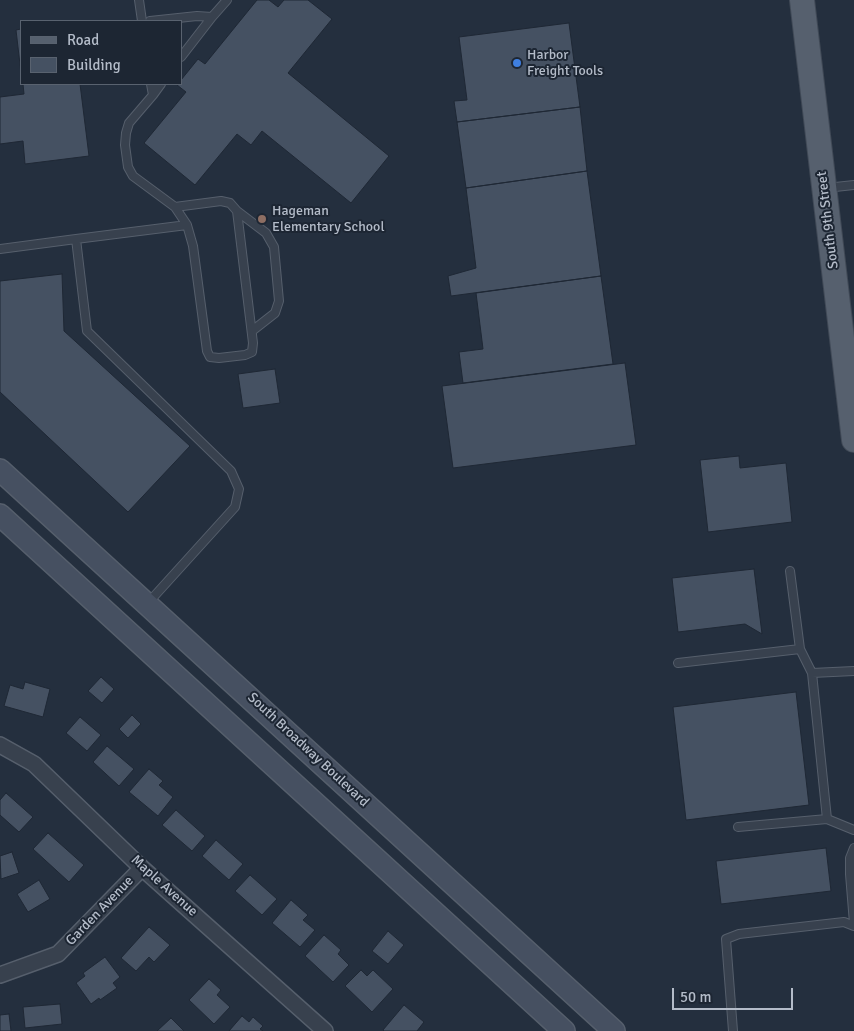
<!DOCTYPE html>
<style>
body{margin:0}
#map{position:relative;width:854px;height:1031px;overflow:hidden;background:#242f3e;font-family:Signika,sans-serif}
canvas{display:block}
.legend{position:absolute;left:20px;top:20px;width:162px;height:65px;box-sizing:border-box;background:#1d2633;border:1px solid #59626f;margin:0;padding:6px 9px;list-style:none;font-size:15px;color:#b4bcc9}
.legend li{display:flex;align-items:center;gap:10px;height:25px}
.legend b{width:25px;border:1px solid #59626f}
.scale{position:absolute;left:672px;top:988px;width:121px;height:22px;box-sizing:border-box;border:2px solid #b4bcc9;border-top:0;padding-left:6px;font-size:15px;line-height:18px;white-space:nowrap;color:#b4bcc9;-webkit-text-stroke:4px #1d2633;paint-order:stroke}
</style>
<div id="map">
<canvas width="854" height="1031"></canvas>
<ul class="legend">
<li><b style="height:6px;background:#56606e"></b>Road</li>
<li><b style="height:14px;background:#455162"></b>Building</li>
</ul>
<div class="scale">50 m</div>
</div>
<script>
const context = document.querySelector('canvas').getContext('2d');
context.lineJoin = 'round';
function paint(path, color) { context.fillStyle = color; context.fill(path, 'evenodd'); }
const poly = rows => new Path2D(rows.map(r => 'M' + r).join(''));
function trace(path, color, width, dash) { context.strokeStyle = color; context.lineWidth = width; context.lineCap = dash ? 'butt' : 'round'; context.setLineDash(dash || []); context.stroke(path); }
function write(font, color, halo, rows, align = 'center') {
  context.font = font + ' Signika,sans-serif'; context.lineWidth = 4; context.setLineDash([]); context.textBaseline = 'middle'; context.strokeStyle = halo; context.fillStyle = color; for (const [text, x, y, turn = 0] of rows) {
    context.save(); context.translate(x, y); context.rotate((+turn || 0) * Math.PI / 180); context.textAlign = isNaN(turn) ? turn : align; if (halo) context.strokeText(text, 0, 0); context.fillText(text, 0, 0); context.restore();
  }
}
const building = poly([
 [257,0,269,0,278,7,284,0,308,0,332,19,288,73,389,156,351,203,262,131,251,145,237,134,195,185,144,143,186,92,177,85,181,84,181,80,198,59,205,64,257,0],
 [569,23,580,107,457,122,454,101,467,100,459,37,569,23],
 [21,29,21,73,16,30,21,29],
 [23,84,80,84,89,156,25,164,23,141,0,144,0,97,24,94,23,84],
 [580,107,587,171,466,188,457,122,580,107],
 [587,171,601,276,451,296,448,276,476,268,466,188,587,171],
 [62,274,64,331,190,446,128,512,0,392,0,281,62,274],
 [601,276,613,364,463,383,459,352,483,349,476,293,601,276],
 [625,363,636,445,453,468,442,386,625,363],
 [275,369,280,403,243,408,238,374,275,369],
 [739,456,740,468,786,463,792,522,708,532,700,460,739,456],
 [754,569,762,634,745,624,678,632,672,578,754,569],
 [101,677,114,689,102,703,88,691,101,677],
 [25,682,50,689,43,717,4,706,10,685,23,689,25,682],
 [796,692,809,805,686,820,673,707,796,692],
 [132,715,141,724,128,738,119,729,132,715],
 [80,717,101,735,87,751,66,733,80,717],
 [107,746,134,769,119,786,93,762,107,746],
 [149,769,163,781,159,785,173,797,158,816,129,792,149,769],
 [6,793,33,817,19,832,0,815,0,800,6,793],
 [176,810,205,836,192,851,162,825,176,810],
 [48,833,84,865,69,882,33,849,48,833],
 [216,840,243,864,229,880,202,856,216,840],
 [826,848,831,891,721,904,716,861,826,848],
 [12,852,19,873,1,879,0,856,12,852],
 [250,875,277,899,262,915,235,891,250,875],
 [39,880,50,899,28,912,17,894,39,880],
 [291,900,308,915,303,920,315,930,300,947,272,923,291,900],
 [149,927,170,945,154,962,149,957,136,971,121,958,149,927],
 [388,931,404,945,388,964,372,951,388,931],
 [324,935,341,950,338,954,349,965,333,982,305,956,324,935],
 [105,957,120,977,113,983,117,988,100,1000,99,998,91,1004,76,983,85,976,83,973,105,957],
 [361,970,367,976,373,970,393,989,372,1012,345,986,361,970],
 [209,979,221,990,217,995,230,1007,214,1024,189,1000,209,979],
 [60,1004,62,1024,25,1028,23,1007,60,1004],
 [404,1005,424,1022,417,1031,384,1031,383,1030,404,1005],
 [9,1014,11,1031,0,1031,0,1015,9,1014],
 [242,1016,249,1022,253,1017,263,1026,260,1029,263,1031,229,1031,242,1016],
 [171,1018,184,1031,157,1031,171,1018]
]);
paint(building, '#455162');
trace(building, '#1f2835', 1);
const lane = poly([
 [139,0,142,21],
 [212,17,227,0],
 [150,21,197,16,212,17,181,57],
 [151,84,153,95,161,84],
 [153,95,129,123,126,133,125,145,128,167,133,176,175,207,187,225,193,246,207,351,210,357,219,358,245,355,252,352,253,343,237,211,230,203,221,201,175,207],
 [826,188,854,185],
 [237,211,266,233,274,247,279,301,275,313,252,331],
 [76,239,187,225],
 [0,249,76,239,87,331,231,471,239,489,235,507,148,603],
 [790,571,800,649,812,673],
 [678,663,800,649],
 [854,671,812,673,827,819,854,830],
 [738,827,827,819],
 [854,848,850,858,850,874,854,923],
 [733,1031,726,939,739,934,844,922,854,926]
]);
const street = poly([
 [0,745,34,764,142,868,325,1031],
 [0,975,58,954,142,868]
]);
const secondary = poly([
 [0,470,614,1031],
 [0,515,564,1031]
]);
const primary = poly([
 [802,0,854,440]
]);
trace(lane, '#565f6c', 10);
trace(street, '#565f6c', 18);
trace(secondary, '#565f6c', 24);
trace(primary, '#414a57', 26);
trace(lane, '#38414e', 8);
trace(street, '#38414e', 15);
trace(secondary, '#465061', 21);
trace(primary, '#56606e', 24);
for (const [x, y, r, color] of [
 [517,63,5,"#3f7fe0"],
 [262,219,5,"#8d6e63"]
]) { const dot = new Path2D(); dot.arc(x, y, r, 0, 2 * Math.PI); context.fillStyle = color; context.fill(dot); trace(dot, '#1d2633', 2); }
write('14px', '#b4bcc9', '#1d2633', [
 ["Harbor",527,55],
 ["Freight Tools",527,71],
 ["Hageman",272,211],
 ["Elementary School",272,227]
], 'left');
write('14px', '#b4bcc9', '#1d2633', [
 ["South 9th Street",828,220,-97],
 ["South Broadway Boulevard",308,750,43],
 ["Maple Avenue",164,886,42],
 ["Garden Avenue",100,911,-46]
]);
</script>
